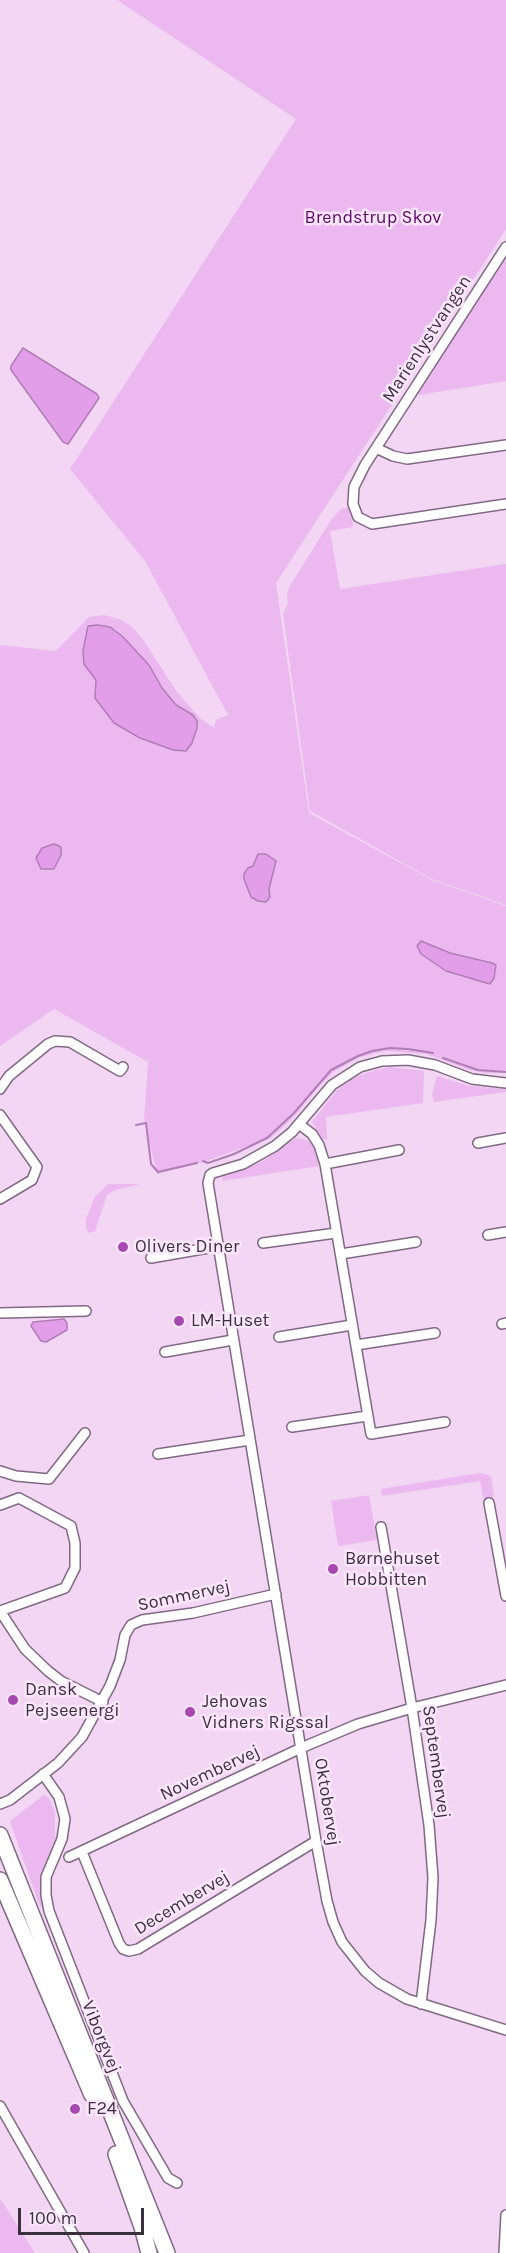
<!DOCTYPE html>
<meta charset="utf-8">
<style>
body{margin:0}
#map{position:relative;width:506px;height:2253px;overflow:hidden;background:#f2d6f4;font-family:Karla,sans-serif}
canvas{display:block}
.scale{position:absolute;left:18px;top:2208px;width:126px;height:27px;box-sizing:border-box;border:3px solid #3b313c;border-top:0;padding-left:8px;font-size:18px;line-height:21px;white-space:nowrap;color:#3b313c;-webkit-text-stroke:4px #fce6fd;paint-order:stroke}
</style>
<div id="map">
<canvas width="506" height="2253"></canvas>
<div class="scale">100 m</div>
</div>
<script>
const context = document.querySelector('canvas').getContext('2d');
context.lineJoin = 'round';
function paint(path, color) { context.fillStyle = color; context.fill(path, 'evenodd'); }
const poly = rows => new Path2D(rows.map(r => 'M' + r).join(''));
function trace(path, color, width, dash) { context.strokeStyle = color; context.lineWidth = width; context.lineCap = dash ? 'butt' : 'round'; context.setLineDash(dash || []); context.stroke(path); }
function write(font, color, halo, rows, align = 'center') {
  context.font = font + ' Karla,sans-serif'; context.lineWidth = 5; context.setLineDash([]); context.textBaseline = 'middle'; context.strokeStyle = halo; context.fillStyle = color; for (const [text, x, y, turn = 0] of rows) {
    context.save(); context.translate(x, y); context.rotate((+turn || 0) * Math.PI / 180); context.textAlign = isNaN(turn) ? turn : align; if (halo) context.strokeText(text, 0, 0); context.fillText(text, 0, 0); context.restore();
  }
}
paint(poly([
 [117,0,506,0,506,229,276,583,309,813,432,880,506,906,506,1073,486,1073,470,1070,426,1054,386,1051,360,1057,335,1071,318,1087,293,1118,271,1138,203,1162,157,1174,144,1120,148,1062,54,1009,0,1046,0,645,56,651,89,617,104,615,119,619,131,626,144,641,177,692,200,718,214,728,216,720,228,715,145,561,70,469,296,119],
 [421,941,450,953,492,963,490,984,452,973,439,967,421,954],
 [506,254,506,381,419,395,418,391],
 [350,507,353,527,330,531,340,589,506,564,506,905,432,879,310,811,283,614,288,603,287,593,291,584,331,520,341,509],
 [389,1067,424,1071,423,1103,326,1117,327,1140,322,1139,312,1122,338,1089,350,1080,366,1073],
 [437,1076,469,1086,506,1089,506,1092,434,1102,432,1094],
 [296,1138,307,1140,312,1144,316,1152,319,1166,223,1181,222,1177,263,1161],
 [108,1184,141,1184,115,1190,107,1195,95,1231,89,1233,86,1228,86,1219,95,1197],
 [480,1473,491,1476,494,1496,492,1500,484,1502,480,1481,382,1496,381,1489],
 [369,1495,377,1540,338,1546,331,1501],
 [44,1795,49,1798,55,1812,55,1837,57,1839,41,1878,42,1906,40,1907,10,1821],
 [0,2199,3,2203,35,2253,0,2253]
]), '#ebb8ef');
const water = poly([
 [23,348,97,394,99,398,68,444,63,442,11,370,11,366,23,348],
 [98,625,110,627,122,636,149,665,162,688,176,705,193,715,197,721,197,728,192,743,186,751,173,750,140,738,114,723,95,698,96,680,84,664,83,651,88,626,98,625],
 [54,844,61,847,61,855,54,869,41,869,36,858,42,848,54,844],
 [258,854,266,854,276,861,269,889,270,897,266,902,258,901,251,897,244,879,244,874,248,868,253,866,258,854],
 [421,941,450,953,492,963,496,965,494,978,490,984,446,971,421,954,417,946,421,941],
 [64,1319,67,1323,67,1330,46,1342,41,1341,31,1326,33,1322,64,1319]
]);
paint(water, '#e39eea');
trace(water, '#b17db6', 1.5);
trace(poly([
 [443,1058,478,1070,506,1072],
 [136,1125,146,1123,151,1164,158,1172,197,1163],
 [203,1161,208,1163,234,1154,267,1138,294,1113,331,1070,358,1056,372,1051,390,1048,408,1049,433,1053]
]), '#b17db6', 2);
const street = poly([
 [506,247,365,465,354,487,353,504,358,517,372,524,506,504],
 [376,448,393,456,407,459,506,445],
 [506,1083,472,1079,435,1065,408,1060,382,1061,360,1067,332,1085,292,1132,275,1146,243,1164,213,1173,210,1175,208,1183,316,1841,327,1901,333,1922,342,1942,365,1971,379,1983,407,1999,506,2030],
 [0,1089,9,1076,48,1044,55,1041,70,1042,120,1071,123,1067],
 [0,1115,37,1167,32,1180,0,1199],
 [299,1124,312,1134,319,1145,325,1164,371,1434,445,1422],
 [478,1143,506,1138],
 [325,1164,399,1150],
 [488,1235,506,1232],
 [263,1243,336,1233],
 [341,1254,416,1242],
 [151,1258,220,1246],
 [0,1313,86,1311],
 [502,1324,506,1323],
 [279,1337,352,1325],
 [356,1345,435,1333],
 [165,1352,233,1340],
 [292,1427,367,1416],
 [158,1454,250,1440],
 [0,1471,16,1476,49,1479,85,1433],
 [489,1503,506,1596],
 [0,1505,19,1498,71,1526,75,1543,75,1568,65,1588,0,1611],
 [381,1527,412,1708,429,1825,433,1878,431,1920,421,2004],
 [0,1611,25,1649,48,1671,61,1681,103,1702],
 [43,1774,59,1797,65,1819,62,1839,46,1877,46,1895,49,1911,123,2101,168,2178,177,2183],
 [0,1804,10,1800,58,1763,82,1737,110,1686,120,1660,125,1635,131,1625,142,1620,193,1613,276,1594],
 [82,1852,119,1943,123,1949,129,1951,138,1949,316,1841],
 [69,1857,301,1748,358,1724,412,1708,506,1685],
 [0,2106,84,2253],
 [504,2253,506,2215]
]);
const primary = poly([
 [0,1835,167,2253],
 [0,1880,92,2095],
 [116,2154,142,2227,149,2253]
]);
trace(street, '#816984', 12);
trace(primary, '#816984', 18);
trace(street, '#fff', 9);
trace(primary, '#fff', 15);
for (const [x, y, r, color] of [
 [123,1247,6,"#a748b1"],
 [179,1321,6,"#a748b1"],
 [333,1569,6,"#a748b1"],
 [13,1700,6,"#a748b1"],
 [190,1712,6,"#a748b1"],
 [75,2109,6,"#a748b1"]
]) { const dot = new Path2D(); dot.arc(x, y, r, 0, 2 * Math.PI); context.fillStyle = color; context.fill(dot); trace(dot, '#fce6fd', 2); }
write('18px', '#5e0867', '#fce6fd', [
 ["Brendstrup Skov",373,218]
]);
write('18px', '#3b313c', '#fce6fd', [
 ["Marienlystvangen",427,339,-57],
 ["Sommervej",184,1596,-12],
 ["Septembervej",436,1762,82],
 ["Novembervej",210,1773,-25],
 ["Oktobervej",327,1802,81],
 ["Decembervej",182,1903,-31],
 ["Viborgvej",101,2037,68]
]);
write('18px', '#3b313c', '#fce6fd', [
 ["Olivers Diner",135,1247],
 ["LM-Huset",191,1321],
 ["Børnehuset",345,1559],
 ["Hobbitten",345,1580],
 ["Dansk",25,1690],
 ["Pejseenergi",25,1711],
 ["Jehovas",202,1702],
 ["Vidners Rigssal",202,1723],
 ["F24",87,2109]
], 'left');
</script>
